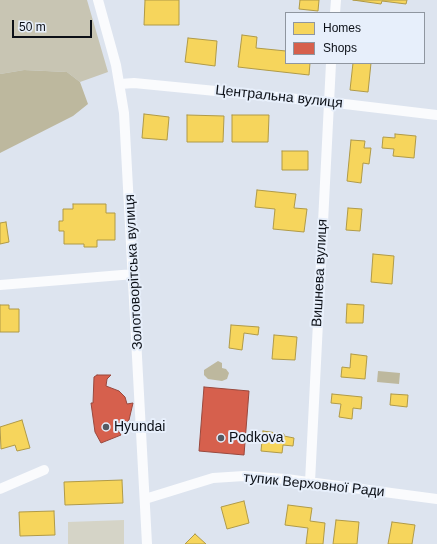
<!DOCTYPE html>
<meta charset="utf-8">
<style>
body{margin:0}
#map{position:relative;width:437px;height:544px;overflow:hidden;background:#dde4ef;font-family:Helvetica,sans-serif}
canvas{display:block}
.legend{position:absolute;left:285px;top:12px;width:140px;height:52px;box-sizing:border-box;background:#e7effb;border:1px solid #8f96a0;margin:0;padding:5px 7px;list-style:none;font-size:12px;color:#0c1017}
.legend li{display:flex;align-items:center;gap:8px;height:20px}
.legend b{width:20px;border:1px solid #8f96a0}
.scale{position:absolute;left:12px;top:20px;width:80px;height:18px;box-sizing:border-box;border:2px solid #0c1017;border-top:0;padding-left:5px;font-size:12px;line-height:14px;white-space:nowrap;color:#0c1017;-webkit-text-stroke:3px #e7effb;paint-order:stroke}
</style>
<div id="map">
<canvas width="437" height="544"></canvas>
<ul class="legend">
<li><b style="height:11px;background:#f6d55c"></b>Homes</li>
<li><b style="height:11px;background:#d6604d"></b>Shops</li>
</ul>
<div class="scale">50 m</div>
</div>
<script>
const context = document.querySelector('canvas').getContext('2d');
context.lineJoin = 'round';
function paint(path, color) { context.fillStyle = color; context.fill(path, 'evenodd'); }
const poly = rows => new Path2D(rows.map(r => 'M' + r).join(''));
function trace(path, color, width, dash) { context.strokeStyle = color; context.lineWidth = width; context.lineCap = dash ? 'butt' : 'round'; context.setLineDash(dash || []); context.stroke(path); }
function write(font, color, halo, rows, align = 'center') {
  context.font = font + ' Helvetica,sans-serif'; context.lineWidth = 4; context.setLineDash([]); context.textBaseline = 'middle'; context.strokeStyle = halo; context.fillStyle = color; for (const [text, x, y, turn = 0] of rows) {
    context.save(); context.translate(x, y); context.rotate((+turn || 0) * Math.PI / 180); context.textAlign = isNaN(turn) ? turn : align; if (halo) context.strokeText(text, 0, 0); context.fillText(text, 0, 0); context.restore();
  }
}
paint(poly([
 [124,520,124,544,68,544,68,522]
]), '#d5d4c7');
paint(poly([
 [0,0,87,0,108,72,80,82,67,72,24,70,0,74]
]), '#c8c5b3');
paint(poly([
 [24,70,67,72,80,82,88,104,73,116,0,153,0,74],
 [218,361,222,363,222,368,226,369,229,373,227,379,222,381,208,379,204,375,204,370],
 [378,371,400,373,399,384,377,382]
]), '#bdb89e');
const homes = poly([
 [145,0,179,0,179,25,144,25,145,0],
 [300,0,319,0,318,11,299,9,300,0],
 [353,0,407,0,406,4,382,1,381,4,353,0],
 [242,35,257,37,256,48,286,51,286,63,310,63,309,75,238,67,242,35],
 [188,38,217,41,215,66,185,62,188,38],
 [353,63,371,63,368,92,350,90,353,63],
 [144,114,169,117,167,140,142,138,144,114],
 [187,115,224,116,223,142,187,142,187,115],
 [232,115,269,115,268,142,232,142,232,115],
 [395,134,416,136,414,158,393,156,394,149,382,148,383,137,395,138,395,134],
 [351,140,365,141,364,148,371,148,369,164,363,163,361,183,347,181,351,140],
 [282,151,308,151,308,170,282,170,282,151],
 [257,190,296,194,294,208,307,209,304,232,273,229,275,209,255,207,257,190],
 [73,204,106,204,106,213,115,213,115,240,97,240,97,247,84,247,84,244,64,244,64,231,59,231,59,221,63,221,63,209,73,209,73,204],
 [348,208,362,209,360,231,346,230,348,208],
 [6,222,9,242,0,244,0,223,6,222],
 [373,254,394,256,392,284,371,282,373,254],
 [347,304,364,305,363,323,346,323,347,304],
 [0,305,9,305,9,309,19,309,19,332,0,332,0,305],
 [231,325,259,327,258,335,244,333,242,350,229,348,231,325],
 [274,335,297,337,295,360,272,359,274,335],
 [351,354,367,356,365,379,341,377,342,367,350,368,351,354],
 [332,394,362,397,361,409,353,408,352,419,339,417,341,404,331,403,332,394],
 [391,394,408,395,407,407,390,405,391,394],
 [22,420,30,448,17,451,15,445,1,449,0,427,22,420],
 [263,431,284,434,284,436,294,438,293,446,283,445,282,453,261,451,263,431],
 [122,480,123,503,65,505,64,482,122,480],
 [244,501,249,523,227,529,221,507,244,501],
 [288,505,312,508,310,521,325,523,323,544,306,544,308,528,285,525,288,505],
 [54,511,55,535,20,536,19,512,54,511],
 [336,520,359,522,357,544,333,544,336,520],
 [392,522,415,525,412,544,388,544,392,522],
 [195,534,206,544,185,544,195,534]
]);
paint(homes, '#f6d55c');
trace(homes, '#b09a47', 1);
const shops = poly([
 [97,375,111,375,107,379,106,386,119,391,125,397,127,404,133,403,129,420,117,429,121,435,101,443,95,432,91,403,93,403,94,377,97,375],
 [204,387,249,391,244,455,199,451,204,387]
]);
paint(shops, '#d6604d');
trace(shops, '#99483d', 1);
trace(poly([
 [98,0,116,65,124,113,147,544],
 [335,13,336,0],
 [120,84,134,83,328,102,437,115],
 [0,285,134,274],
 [310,482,331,63],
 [0,489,44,470],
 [145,499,213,478,244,476,286,479,437,499]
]), '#fafbfd', 10);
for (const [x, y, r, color] of [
 [106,427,4,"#555a63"],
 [221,438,4,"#555a63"]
]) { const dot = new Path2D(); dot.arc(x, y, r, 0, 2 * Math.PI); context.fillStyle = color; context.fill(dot); trace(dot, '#e7effb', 1.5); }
write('14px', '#0c1017', '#e7effb', [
 ["Центральна вулиця",279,97,6],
 ["Золотоворітська вулиця",134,272,-93],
 ["Вишнева вулиця",320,273,-87],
 ["тупик Верховної Ради",314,485,6]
]);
write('14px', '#0c1017', '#e7effb', [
 ["Hyundai",114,427],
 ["Podkova",229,438]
], 'left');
</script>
